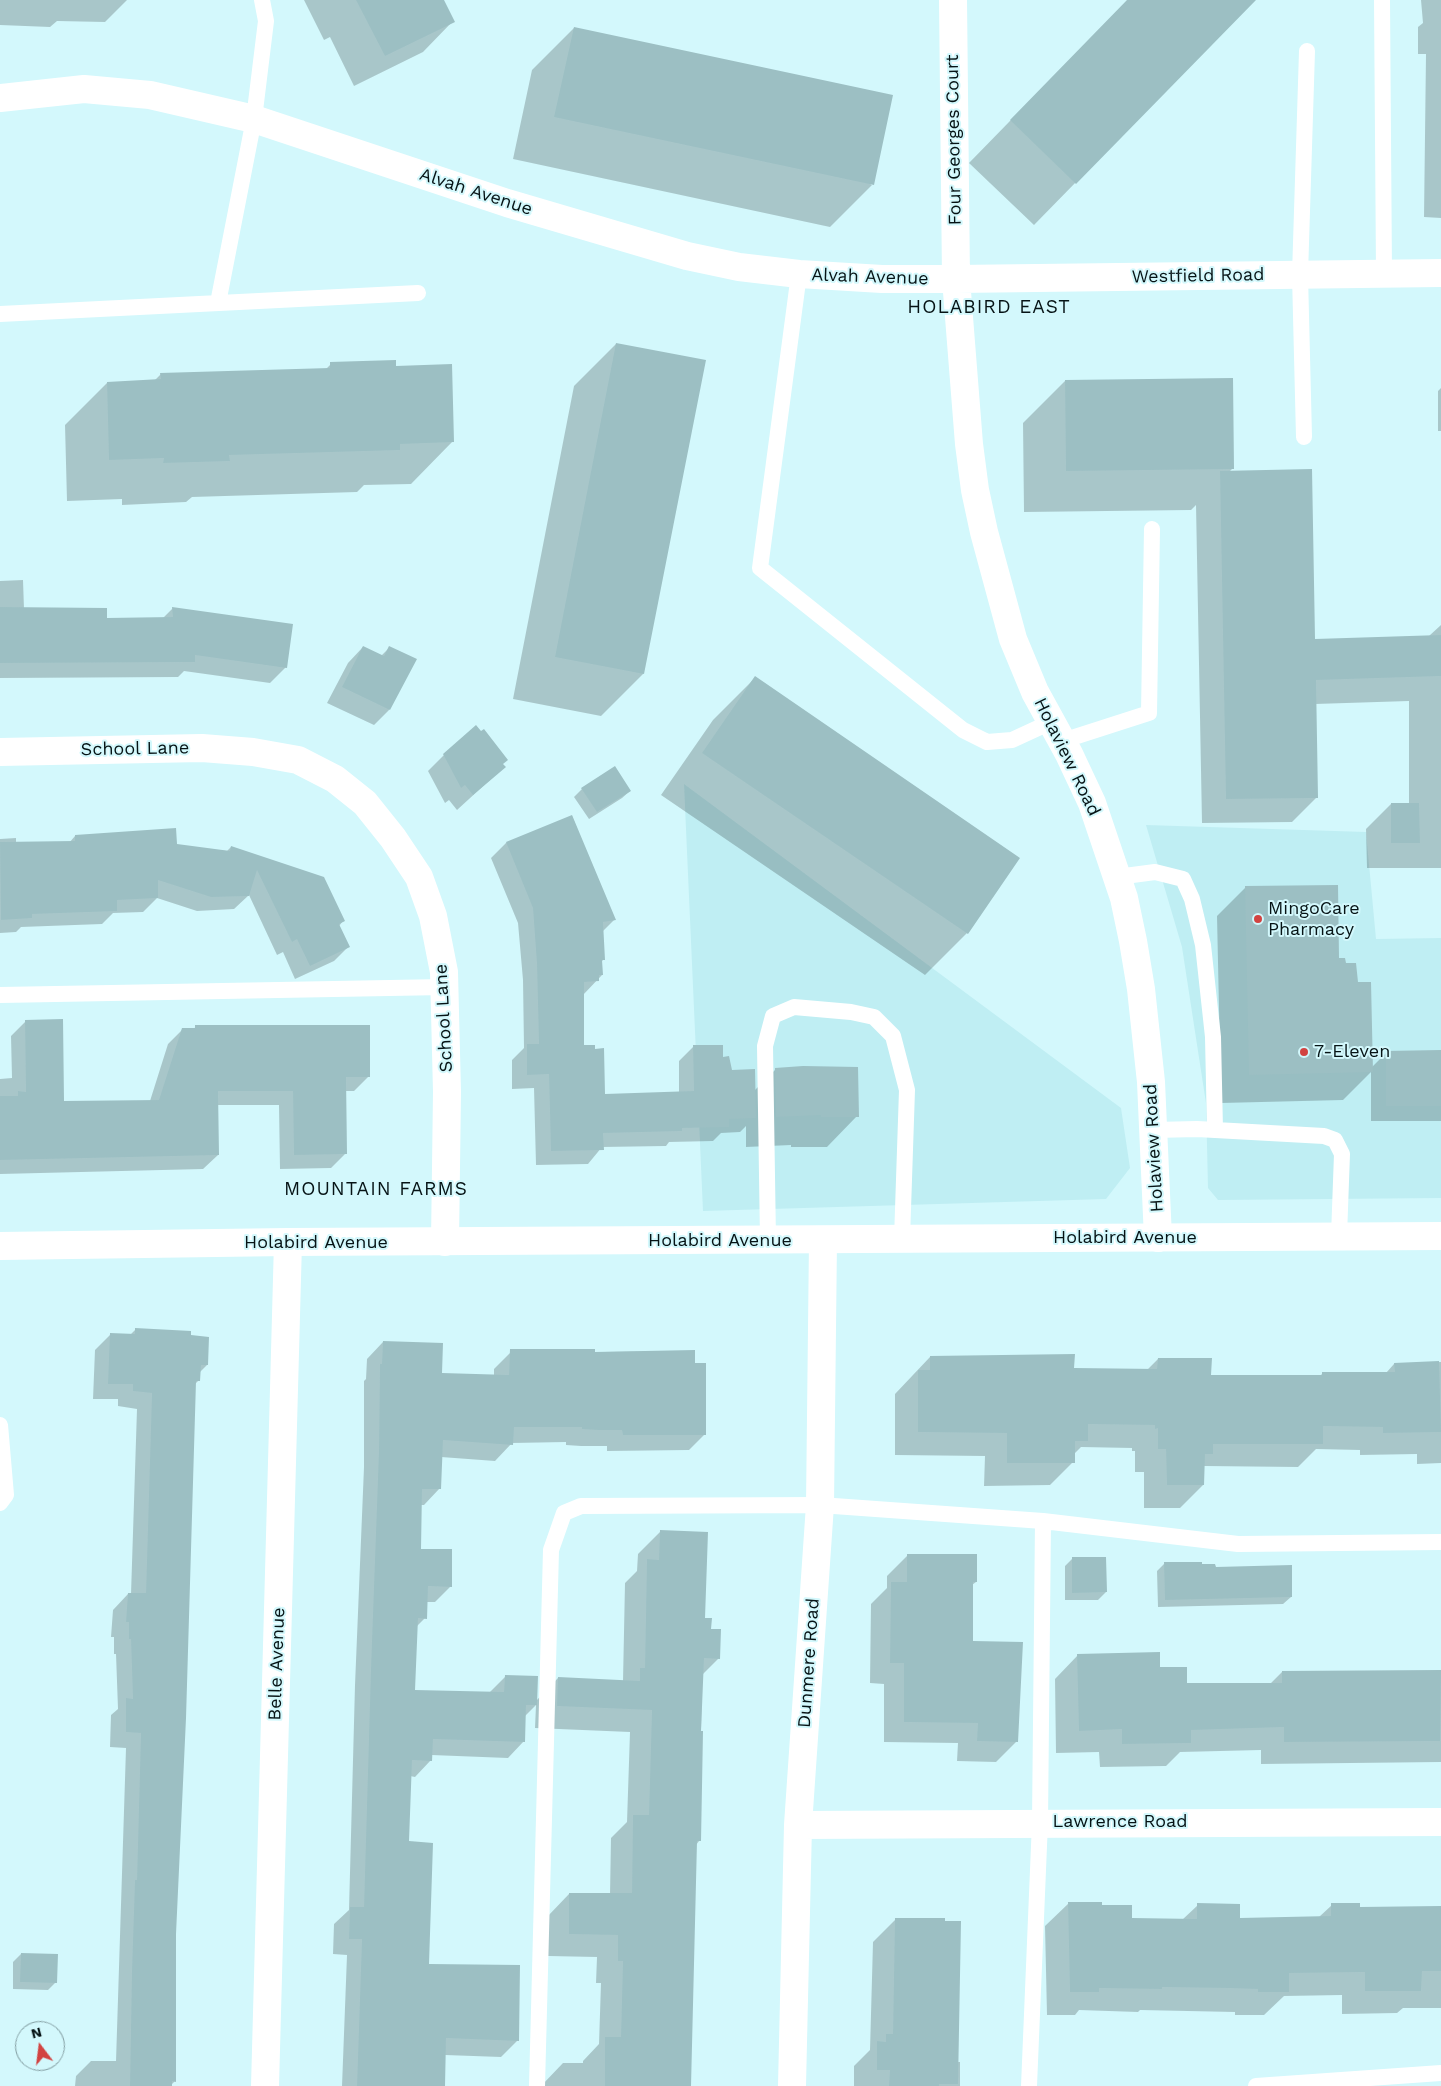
<!DOCTYPE html>
<style>
body{margin:0}
#map{position:relative;width:1441px;height:2086px;overflow:hidden;background:#d3f8fc;font-family:"Work Sans",sans-serif}
canvas{display:block}
.north{position:absolute;left:15px;top:2021px;width:50px;height:50px;box-sizing:border-box;background:#d3f8fc;border:1px solid #819ca0;border-radius:50%;rotate:345deg;font-size:14px;font-weight:700;line-height:20px;text-align:center;color:#061315}
.north::after{content:'';display:block;margin:auto;width:18px;height:22px;background:#d24341;clip-path:polygon(50% 0,100% 100%,50% 72%,0 100%)}
</style>
<div id="map">
<canvas width="1441" height="2086"></canvas>
<div class="north">N</div>
</div>
<script>
const context = document.querySelector('canvas').getContext('2d');
context.lineJoin = 'round';
function paint(path, color) { context.fillStyle = color; context.fill(path, 'evenodd'); }
const poly = rows => new Path2D(rows.map(r => 'M' + r).join(''));
function trace(path, color, width, dash) { context.strokeStyle = color; context.lineWidth = width; context.lineCap = dash ? 'butt' : 'round'; context.setLineDash(dash || []); context.stroke(path); }
function write(font, color, halo, rows, align = 'center') {
  context.font = font + ' "Work Sans",sans-serif'; context.lineWidth = 4; context.setLineDash([]); context.textBaseline = 'middle'; context.strokeStyle = halo; context.fillStyle = color; for (const [text, x, y, turn = 0] of rows) {
    context.save(); context.translate(x, y); context.rotate((+turn || 0) * Math.PI / 180); context.textAlign = isNaN(turn) ? turn : align; if (halo) context.strokeText(text, 0, 0); context.fillText(text, 0, 0); context.restore();
  }
}
paint(poly([
 [684,784,1121,1108,1130,1168,1106,1199,703,1211],
 [1146,825,1366,832,1376,939,1441,938,1441,1198,1218,1200,1208,1188,1206,1103,1182,947]
]), '#bfeef3');
paint(poly([
 [0,0,127,0,105,22,57,21,50,27,0,25],
 [304,0,442,0,453,21,423,52,354,86,330,37,324,40],
 [1128,0,1254,0,1034,225,969,163],
 [1421,0,1441,0,1441,218,1424,217,1426,54,1418,54,1418,27,1423,23],
 [574,28,872,185,830,227,513,159,532,70],
 [616,344,643,674,601,716,513,699,574,386],
 [331,364,395,367,453,441,411,484,364,485,357,492,192,497,186,502,122,505,122,499,67,501,65,425,107,383,154,381,161,374,325,370],
 [1065,381,1233,468,1229,472,1314,640,1429,636,1441,625,1441,875,1441,868,1367,868,1366,829,1391,804,1409,804,1409,701,1315,704,1317,797,1292,822,1202,823,1196,505,1191,510,1024,512,1023,423],
 [1441,388,1441,431,1438,431,1438,391],
 [23,580,24,609,106,619,163,618,173,608,286,667,270,683,184,671,178,677,0,678,0,581],
 [363,647,381,656,390,647,389,710,374,725,327,703,348,663],
 [755,678,1018,858,967,933,925,975,661,795,713,720],
 [444,755,501,764,504,767,457,810,449,800,445,803,428,771],
 [582,789,630,791,622,798,589,819,574,797],
 [572,816,614,920,602,932,604,959,601,962,602,975,583,995,583,1047,604,1095,679,1093,679,1061,694,1046,722,1058,731,1071,754,1091,776,1069,857,1116,827,1147,791,1147,791,1145,746,1147,746,1126,740,1132,721,1133,713,1141,669,1142,666,1146,602,1147,588,1164,536,1165,534,1088,512,1089,512,1060,524,1048,523,980,518,923,491,858,506,843],
 [75,836,227,851,231,847,343,921,339,926,348,947,334,961,295,979,283,952,277,955,249,895,234,909,197,911,157,898,143,912,113,913,102,924,21,927,16,932,0,933,0,839,16,838,16,843,69,843],
 [1246,887,1338,960,1356,983,1372,1067,1387,1052,1441,1051,1441,1121,1371,1121,1371,1072,1343,1100,1221,1103,1217,916],
 [26,1021,63,1102,150,1101,168,1044,183,1029,193,1029,196,1027,369,1076,354,1091,345,1091,345,1154,331,1168,280,1169,279,1105,217,1105,218,1155,203,1169,0,1174,0,1079,12,1078,11,1036],
 [136,1329,190,1336,207,1365,199,1373,199,1380,194,1385,175,1934,175,2081,170,2086,75,2086,76,2076,91,2061,116,2061,126,1748,110,1747,111,1715,118,1709,116,1654,114,1654,114,1637,111,1637,113,1610,128,1594,131,1594,137,1409,118,1406,118,1399,93,1399,95,1350,111,1334,130,1335],
 [383,1342,441,1374,494,1376,494,1369,510,1353,694,1351,694,1364,705,1434,689,1450,607,1451,607,1446,581,1446,566,1445,566,1442,512,1443,495,1461,441,1457,440,1488,424,1505,420,1505,420,1550,451,1586,435,1602,426,1602,425,1618,416,1627,413,1691,489,1693,506,1676,536,1701,558,1678,623,1681,625,1583,637,1571,638,1554,660,1532,709,1630,719,1658,702,1675,699,1841,696,1845,689,2086,541,2086,563,2063,583,2063,583,2061,599,2044,601,1983,596,1983,597,1957,548,1956,547,1917,569,1894,610,1895,611,1838,627,1822,630,1732,535,1728,536,1705,525,1716,524,1741,508,1758,431,1755,431,1760,415,1777,410,1776,408,1842,428,1965,519,1967,517,2041,501,2057,445,2055,444,2086,342,2086,347,1955,333,1954,334,1924,349,1910,355,1685,364,1467,364,1381,366,1379,367,1359],
 [930,1357,1073,1370,1147,1370,1158,1359,1210,1376,1319,1377,1323,1373,1386,1373,1394,1364,1441,1362,1441,1463,1417,1464,1417,1454,1360,1455,1360,1450,1316,1449,1298,1467,1204,1466,1203,1485,1180,1508,1144,1508,1144,1472,1135,1472,1135,1451,1132,1451,1132,1448,1081,1447,1074,1454,1073,1462,1050,1485,984,1486,985,1456,895,1455,895,1394],
 [908,1555,976,1582,972,1585,971,1642,1017,1741,996,1762,957,1761,958,1743,884,1742,884,1684,870,1683,871,1604,887,1588,887,1576],
 [1072,1559,1106,1592,1098,1600,1065,1600,1065,1566],
 [1164,1564,1201,1565,1214,1568,1291,1597,1283,1604,1158,1607,1157,1571],
 [1078,1655,1159,1668,1186,1684,1270,1684,1282,1672,1441,1671,1441,1762,1261,1764,1261,1750,1180,1752,1166,1766,1100,1767,1099,1752,1056,1753,1055,1679],
 [1069,1903,1101,1906,1130,1920,1182,1920,1198,1905,1238,1919,1319,1917,1332,1905,1359,1908,1441,1907,1441,2008,1403,2008,1397,2013,1342,2014,1342,1995,1284,1996,1264,2015,1235,2015,1235,2012,1140,2010,1138,2012,1079,2010,1075,2015,1047,2015,1045,1926],
 [896,1919,957,2062,960,2062,960,2086,854,2086,854,2066,870,2050,873,1942],
 [21,1954,56,1982,48,1990,13,1989,13,1962]
]), '#0003');
paint(poly([
 [356,0,444,0,455,22,385,56],
 [1127,0,1256,0,1076,184,1010,120],
 [574,27,893,95,874,185,554,117],
 [616,343,706,360,644,674,555,657],
 [396,360,396,366,452,364,454,442,400,444,400,450,229,455,230,461,163,463,164,458,109,460,107,382,161,379,160,373,330,368,330,362],
 [1233,378,1234,469,1066,471,1065,380],
 [1312,469,1315,639,1441,635,1441,676,1316,680,1318,798,1226,799,1220,471],
 [0,607,107,608,107,618,173,617,172,607,293,624,287,668,195,655,195,662,0,663],
 [363,646,384,656,389,646,417,659,390,710,342,687],
 [755,676,1020,858,968,934,702,753],
 [476,725,481,731,484,729,508,760,503,764,506,767,473,795,465,785,461,788,443,754],
 [615,766,631,791,597,812,581,788],
 [1391,803,1419,803,1420,843,1391,843],
 [572,815,616,920,603,922,605,960,602,960,603,975,599,975,599,981,584,982,584,1045,595,1045,595,1049,604,1048,605,1094,694,1091,693,1045,723,1045,723,1057,729,1056,732,1070,755,1069,756,1118,729,1119,729,1127,682,1128,682,1131,603,1133,604,1150,551,1151,549,1074,527,1075,527,1044,539,1044,537,964,533,908,506,842],
 [176,828,177,844,230,851,231,846,324,877,345,921,339,924,350,947,310,966,297,939,292,942,257,870,249,896,211,897,158,880,158,898,117,900,117,911,32,914,32,918,1,920,0,842,75,841,75,835],
 [1338,885,1339,958,1345,958,1346,963,1356,963,1358,982,1371,982,1373,1072,1249,1075,1245,886],
 [63,1019,64,1101,159,1100,182,1028,195,1028,195,1025,370,1025,370,1077,346,1077,347,1154,294,1155,293,1091,218,1091,219,1155,0,1160,0,1096,18,1096,18,1091,26,1092,25,1020],
 [1441,1050,1441,1106,1386,1106,1386,1051],
 [803,1066,858,1067,859,1117,821,1117,821,1115,776,1117,775,1068],
 [135,1328,191,1331,191,1335,209,1337,208,1365,201,1365,200,1381,196,1381,186,1718,176,1934,176,2082,172,2081,172,2086,130,2086,132,1970,135,1880,137,1880,141,1733,126,1732,126,1698,133,1699,131,1639,129,1639,129,1622,126,1622,128,1593,146,1593,152,1393,133,1391,133,1384,108,1384,110,1333,135,1334],
 [383,1341,443,1343,442,1373,509,1375,510,1349,595,1349,595,1352,695,1350,695,1363,706,1363,706,1435,623,1435,622,1430,598,1430,582,1429,582,1427,514,1427,513,1445,443,1440,441,1489,422,1489,421,1549,452,1549,452,1587,428,1586,427,1619,418,1618,415,1690,504,1692,505,1675,538,1676,537,1705,526,1705,525,1742,433,1739,432,1761,412,1760,409,1841,433,1843,429,1964,520,1965,519,2041,446,2038,445,2086,357,2086,362,1939,349,1939,350,1907,364,1907,371,1668,379,1450,380,1364,382,1364],
 [1075,1354,1074,1368,1157,1369,1158,1358,1212,1358,1211,1375,1322,1375,1322,1372,1395,1372,1394,1363,1439,1361,1441,1432,1383,1433,1383,1427,1323,1426,1323,1444,1213,1444,1213,1454,1205,1454,1204,1485,1167,1485,1166,1449,1158,1449,1158,1428,1155,1429,1155,1425,1088,1424,1088,1441,1075,1441,1075,1463,1007,1463,1007,1433,918,1432,918,1370,930,1370,930,1356],
 [660,1530,708,1532,705,1618,712,1618,711,1629,721,1629,720,1659,704,1658,701,1731,703,1731,701,1841,697,1841,691,2086,605,2086,605,2037,621,2037,623,1961,618,1961,618,1935,569,1934,569,1893,632,1893,633,1815,649,1815,652,1710,557,1706,558,1677,640,1681,640,1668,645,1668,647,1559,659,1560],
 [907,1554,977,1554,977,1582,973,1582,973,1641,1023,1642,1018,1742,977,1741,978,1723,904,1722,904,1663,890,1663,891,1582,907,1582],
 [1072,1557,1106,1557,1107,1592,1072,1593],
 [1164,1562,1202,1562,1202,1564,1215,1564,1216,1567,1292,1565,1292,1597,1165,1600],
 [1160,1652,1160,1667,1187,1667,1187,1683,1282,1683,1282,1671,1441,1670,1440,1741,1284,1742,1284,1727,1191,1730,1191,1743,1122,1744,1122,1729,1079,1731,1077,1654],
 [1068,1902,1102,1902,1102,1905,1132,1905,1132,1918,1197,1919,1197,1903,1240,1904,1240,1918,1331,1916,1331,1903,1360,1903,1360,1907,1441,1906,1441,1971,1422,1971,1421,1991,1365,1991,1365,1972,1289,1973,1289,1992,1258,1992,1258,1989,1228,1988,1162,1987,1162,1989,1099,1988,1099,1992,1070,1992],
 [895,1918,945,1918,945,1921,961,1921,958,2084,939,2084,939,2086,889,2086,890,2070,877,2070,877,2041,886,2042,886,2034,893,2034],
 [21,1953,58,1954,57,1983,20,1982]
]), '#9cbfc3');
trace(poly([
 [1382,0,1384,273],
 [799,274,760,568,963,730,987,742,1012,740,1051,722],
 [218,303,254,119,266,21,262,0],
 [0,314,418,293],
 [1304,437,1300,275,1307,51],
 [1062,741,1149,713,1152,529],
 [1117,877,1155,872,1183,879,1192,899,1203,945,1213,1037,1215,1130],
 [0,995,445,987],
 [1154,1130,1197,1129,1324,1136,1335,1140,1342,1154,1339,1236],
 [768,1240,765,1046,773,1016,794,1007,851,1012,874,1017,893,1036,907,1090,902,1239],
 [0,1425,6,1495,0,1503],
 [537,2086,551,1550,564,1513,581,1506,820,1505,1043,1521,1238,1544,1441,1542],
 [1029,2086,1040,1822,1043,1521],
 [1256,2086,1441,2073]
]), '#fff', 16);
trace(poly([
 [953,0,956,279,969,444,975,490,984,532,1013,639,1035,692,1069,754,1092,803,1124,898,1133,941,1141,989,1151,1082,1158,1238],
 [0,98,84,89,150,95,254,119,507,203,687,256,739,267,799,274,882,279,956,279,1441,273],
 [0,752,202,748,253,752,298,760,335,779,365,803,393,838,419,877,433,916,444,972,447,1092,445,1242],
 [798,1825,1441,1822],
 [265,2086,288,1242],
 [792,2086,798,1825,820,1505,823,1240]
]), '#fff', 28);
trace(poly([
 [0,1246,288,1242,1441,1236]
]), '#fff', 28);
for (const [x, y, r, color] of [
 [1258,919,5,"#d24341"],
 [1304,1052,5,"#d24341"]
]) { const dot = new Path2D(); dot.arc(x, y, r, 0, 2 * Math.PI); context.fillStyle = color; context.fill(dot); trace(dot, '#d3f8fc', 2); }
write('18px', '#061315', '#d3f8fc', [
 ["Four Georges Court",954,140,-91],
 ["Alvah Avenue",476,192,18],
 ["Westfield Road",1198,276,-1],
 ["Alvah Avenue",870,277,2],
 ["School Lane",135,749,-1],
 ["Holaview Road",1067,757,64],
 ["School Lane",444,1018,-93],
 ["Holaview Road",1154,1148,-93],
 ["Holabird Avenue",1125,1238],
 ["Holabird Avenue",720,1241],
 ["Holabird Avenue",316,1243],
 ["Dunmere Road",809,1663,-86],
 ["Belle Avenue",277,1664,-88],
 ["Lawrence Road",1120,1822]
]);
write('18px', '#061315', '#d3f8fc', [
 ["MingoCare",1268,909],
 ["Pharmacy",1268,930],
 ["7-Eleven",1314,1052]
], 'left');
context.letterSpacing = '1px';
write('19px', '#061315', '#d3f8fc', [
 ["HOLABIRD EAST",989,307],
 ["MOUNTAIN FARMS",376,1189]
]);
context.letterSpacing = '0px';
</script>
